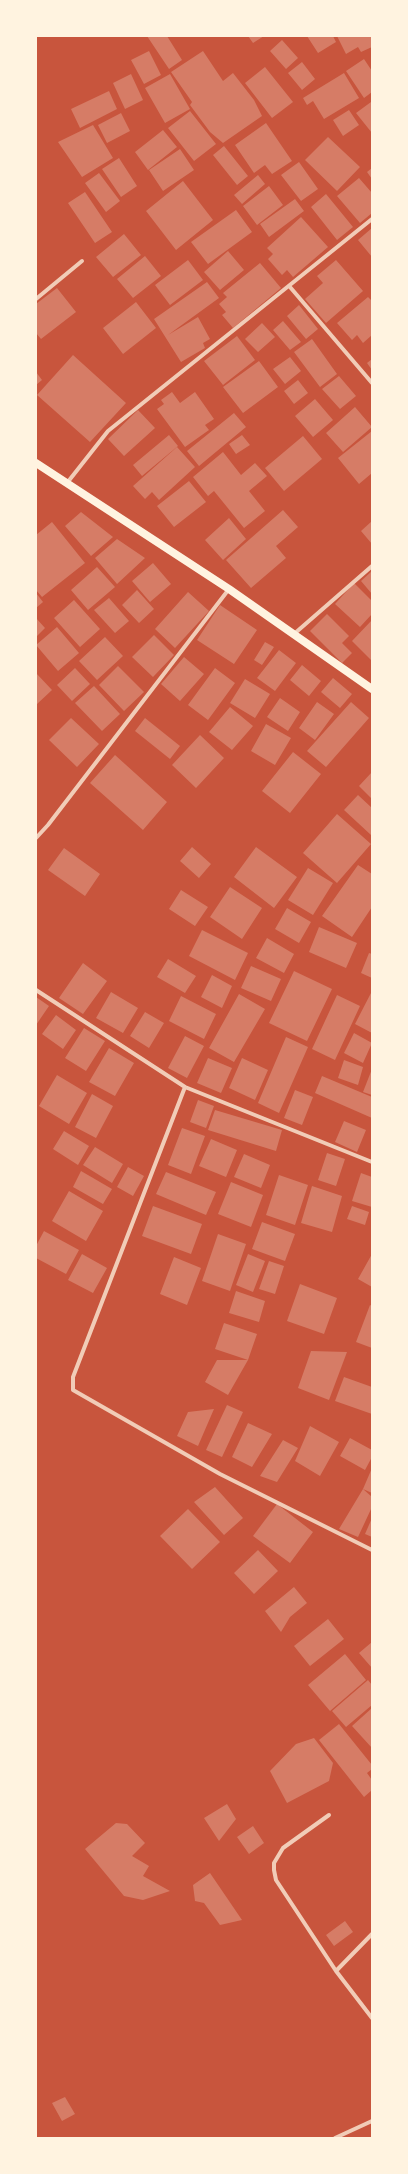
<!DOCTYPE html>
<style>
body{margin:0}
#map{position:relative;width:408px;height:2174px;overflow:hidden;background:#c8553d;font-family:Jost,sans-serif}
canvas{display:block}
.frame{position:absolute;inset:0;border:37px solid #fff3e0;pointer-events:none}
</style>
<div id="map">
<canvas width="408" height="2174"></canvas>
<div class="frame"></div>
</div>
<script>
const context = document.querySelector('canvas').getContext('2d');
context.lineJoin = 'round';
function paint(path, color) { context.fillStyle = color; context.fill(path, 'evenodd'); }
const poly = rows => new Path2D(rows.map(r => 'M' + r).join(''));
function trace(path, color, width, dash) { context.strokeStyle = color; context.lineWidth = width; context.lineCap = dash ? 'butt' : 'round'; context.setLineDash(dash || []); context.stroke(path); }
paint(poly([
 [147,36,167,36,182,60,169,69],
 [248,36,264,36,253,43],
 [307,36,333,36,336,42,318,53],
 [337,36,372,36,372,47,361,52,358,47,346,54],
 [282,40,298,58,286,69,270,51],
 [149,51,161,75,144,84,131,60],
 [203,51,223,81,233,73,254,100,262,116,223,143,210,132,190,105,192,102,171,72],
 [364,59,372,71,372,92,364,98,346,71],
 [302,62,315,79,302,90,288,73],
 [265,67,293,102,272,118,245,83],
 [344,73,359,98,324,119,313,101,307,105,303,98],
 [131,74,143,100,125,109,113,83],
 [170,74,190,109,165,123,145,88],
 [109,91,117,109,80,128,71,109],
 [371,102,372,104,372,133,356,113],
 [349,110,359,125,343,136,333,120],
 [190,111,216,144,194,161,168,128],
 [121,113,130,131,107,143,98,125],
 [266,123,292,161,272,174,265,165,254,173,235,145],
 [93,125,113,158,82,177,58,142],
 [163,130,177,147,148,170,135,152],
 [328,137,360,167,337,191,305,160],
 [224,146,248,176,237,185,213,155],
 [180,149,194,170,163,191,149,170],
 [119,158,137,186,121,197,102,169],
 [299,162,318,189,301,201,281,175],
 [372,168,372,179,367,172],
 [99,173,120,201,106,212,85,183],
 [258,175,265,184,242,204,234,195],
 [359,178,372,193,372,213,360,223,337,196],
 [183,181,213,220,176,250,146,211],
 [269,186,283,205,257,225,243,206],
 [85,192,112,232,95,243,68,203],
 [326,194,353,227,337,240,311,207],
 [295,199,304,211,269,237,260,224],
 [236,210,252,232,208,264,191,242],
 [301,217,328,247,293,277,287,270,282,275,268,259,273,254,267,248],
 [372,228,372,257,358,240],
 [124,234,141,255,113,277,96,257],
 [228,251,244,270,220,290,204,272],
 [145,256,161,276,133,298,117,279],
 [188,260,203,280,170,305,155,285],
 [336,260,363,291,326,323,305,299,323,283,317,276],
 [260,263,281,288,233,328,222,315,226,312,219,304,227,297,223,293],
 [207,282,219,298,168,335,198,317,210,339,203,343,205,348,181,362,154,319],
 [57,288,76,312,41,339,36,333,36,304],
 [368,297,372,301,372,335,363,343,357,335,352,340,337,323],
 [136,302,156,328,123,354,103,328],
 [299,305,318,329,306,339,287,316],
 [283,321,301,342,290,350,273,330],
 [262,323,275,337,258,352,245,339],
 [237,336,255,360,223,385,204,361],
 [312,339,337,374,320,387,294,352],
 [73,355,126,403,90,442,37,395],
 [290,357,301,371,285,384,273,369],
 [372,359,372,370,367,363],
 [259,361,278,387,243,413,223,387],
 [36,372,42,380,36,385],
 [339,376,356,396,340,409,322,389],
 [298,380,308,393,294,404,284,391],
 [172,392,180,403,195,392,214,419,205,425,209,430,185,447,157,409,164,404,161,400],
 [315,399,333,420,313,437,295,416],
 [355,407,372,427,343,452,326,433],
 [138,410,155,428,124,456,108,439],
 [234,413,246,427,199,466,187,451],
 [372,431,372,473,359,484,338,458],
 [169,435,178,446,142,476,133,465],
 [242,435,250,445,236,454,229,444],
 [303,436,322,459,284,491,265,468],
 [177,447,195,467,159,500,152,492,145,499,133,486],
 [223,452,241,475,255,463,267,476,249,491,265,511,244,528,214,491,208,496,193,477],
 [189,481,206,502,174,527,157,506],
 [283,510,298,527,276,546,286,558,251,588,226,560],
 [81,512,113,537,91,556,65,526],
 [229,518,246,539,223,560,205,540],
 [372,521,372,544,361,531],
 [52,522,85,563,42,597,36,590,36,535],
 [117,539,145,558,117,584,95,558],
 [153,563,171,584,150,602,132,581],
 [97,567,115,587,88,610,71,590],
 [372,571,372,594,361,581],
 [354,583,372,601,372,614,360,627,335,604],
 [137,590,154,609,139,623,122,605],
 [188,592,209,611,175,648,155,629],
 [36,593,43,602,36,608],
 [109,598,129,621,115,633,94,610],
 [74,600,100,629,80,647,54,618],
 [220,605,257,630,234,664,197,640],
 [327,614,349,636,342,643,352,653,342,663,310,631],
 [36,618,45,628,36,637],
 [372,620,372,659,371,660,352,641],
 [57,627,79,653,58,671,36,645],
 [154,635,174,655,153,677,132,657],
 [105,637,123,656,97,680,79,661],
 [265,642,274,647,262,665,254,660],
 [279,650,296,663,275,691,257,678],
 [184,657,204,674,180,701,161,684],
 [302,665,321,681,309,696,290,680],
 [118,666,144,692,124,711,99,685],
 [75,668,90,684,72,701,57,685],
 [215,668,235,683,208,720,188,705],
 [36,673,52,690,36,705],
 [333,678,352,694,340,708,321,692],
 [245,679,270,694,255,718,230,703],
 [94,686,120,714,102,731,75,703],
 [280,698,300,712,288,731,267,717],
 [317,702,334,714,315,740,299,728],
 [351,702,369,718,326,767,307,751],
 [230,707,253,726,232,750,209,732],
 [71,718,99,744,77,767,49,740],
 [145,718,180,746,170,759,135,731],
 [266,724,291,738,275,765,251,751],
 [200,735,224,758,196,788,172,765],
 [293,752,321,774,290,813,262,791],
 [115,755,167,802,143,830,90,783],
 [372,772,372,799,359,786],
 [358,795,372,808,371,835,344,810],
 [337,814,371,844,337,883,303,853],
 [192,847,211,864,199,878,180,861],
 [256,847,297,877,274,908,234,877],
 [64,848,100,874,85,896,48,870],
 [358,865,372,874,372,907,352,937,322,916],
 [308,868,333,883,313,915,288,900],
 [230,887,262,908,242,939,210,917],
 [181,890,208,907,195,926,169,909],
 [287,908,311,922,299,943,275,929],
 [319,927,357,943,346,968,309,952],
 [202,930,248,953,235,980,189,956],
 [267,938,294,954,284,973,256,958],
 [369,953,372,954,372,978,361,973],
 [168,959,196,976,185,993,157,977],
 [83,963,107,981,83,1014,59,998],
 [251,966,281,979,271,1001,241,988],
 [294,971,332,989,307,1041,269,1023],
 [212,975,232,986,222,1008,201,997],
 [372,991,372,1033,355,1024],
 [111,992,138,1008,123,1033,96,1018],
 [239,994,265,1009,234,1062,209,1048],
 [337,995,360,1006,335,1060,312,1049],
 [181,996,216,1014,204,1039,169,1021],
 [36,997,49,1006,36,1025],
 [145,1012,164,1023,149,1048,130,1036],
 [56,1015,76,1030,63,1049,42,1034],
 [84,1028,105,1041,86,1071,65,1058],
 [354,1033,372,1043,363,1063,344,1053],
 [185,1036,204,1046,187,1078,168,1068],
 [286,1037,308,1047,279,1113,258,1103],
 [109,1048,134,1063,115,1096,89,1082],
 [208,1058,232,1068,221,1093,197,1083],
 [242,1058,268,1070,255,1100,229,1088],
 [344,1060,363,1067,358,1085,338,1078],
 [372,1069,372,1095,363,1092],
 [57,1075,87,1093,69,1124,39,1106],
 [322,1076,372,1097,372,1118,315,1093],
 [295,1090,313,1097,302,1125,284,1118],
 [92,1094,113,1106,96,1138,75,1127],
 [198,1100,214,1106,206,1128,190,1122],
 [215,1110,282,1130,276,1151,208,1130],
 [344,1121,366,1130,357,1152,335,1142],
 [182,1128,205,1136,191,1174,168,1165],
 [64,1131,89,1146,78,1165,53,1149],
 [211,1139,237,1150,226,1177,199,1166],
 [95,1147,123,1164,112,1183,83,1165],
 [327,1153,345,1159,336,1186,318,1180],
 [244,1154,270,1165,261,1188,234,1177],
 [128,1167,144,1176,133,1196,117,1187],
 [81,1171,112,1189,103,1204,73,1187],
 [166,1172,216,1192,206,1215,156,1194],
 [361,1173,372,1177,372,1207,352,1201],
 [279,1175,308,1185,295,1225,266,1215],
 [231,1182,263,1195,251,1227,218,1214],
 [312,1186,342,1196,332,1232,301,1223],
 [69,1191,103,1211,86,1241,52,1221],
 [153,1206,202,1224,191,1254,142,1236],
 [352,1206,369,1212,365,1225,347,1219],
 [262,1222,295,1234,285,1261,252,1249],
 [44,1231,79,1250,66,1274,36,1258,36,1246],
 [218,1234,246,1244,230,1291,202,1281],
 [82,1254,107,1268,93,1293,68,1280],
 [248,1254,265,1261,253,1292,236,1285],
 [372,1254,372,1287,358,1279],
 [174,1257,201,1268,187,1305,160,1294],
 [269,1261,284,1266,275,1294,259,1289],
 [300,1284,337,1298,324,1334,287,1321],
 [236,1291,265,1301,259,1322,229,1313],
 [370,1305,372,1306,372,1348,356,1342],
 [224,1323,257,1334,248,1360,215,1349],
 [311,1351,347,1352,329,1400,298,1388],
 [217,1360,248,1360,228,1395,205,1382],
 [344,1377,372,1387,372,1414,335,1401],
 [227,1405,243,1412,222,1457,206,1450],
 [214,1409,198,1446,177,1436,188,1412],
 [248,1423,272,1434,252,1467,232,1457],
 [310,1426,339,1442,320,1476,295,1461],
 [350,1438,372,1450,372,1457,365,1470,340,1456],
 [283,1440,298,1448,277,1482,260,1476],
 [372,1468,372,1493,363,1489],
 [215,1487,243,1518,224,1535,194,1502],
 [363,1489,372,1497,372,1507,358,1537,339,1529],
 [277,1504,313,1532,290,1563,253,1536],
 [188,1509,220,1542,192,1569,160,1536],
 [372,1518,372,1537,365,1534],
 [258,1550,278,1571,254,1594,234,1573],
 [294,1587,307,1603,290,1617,281,1632,265,1611],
 [328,1619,344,1639,310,1666,294,1646],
 [372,1642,372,1668,359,1653],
 [345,1654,366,1680,330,1711,308,1685],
 [368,1680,372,1685,372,1705,346,1727,332,1711],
 [372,1708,372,1748,352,1726],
 [339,1724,372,1765,372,1769,367,1773,372,1780,372,1790,364,1797,319,1740],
 [314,1738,333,1763,329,1781,287,1803,270,1771,296,1744],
 [227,1804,236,1819,219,1841,204,1818],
 [116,1823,127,1824,145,1843,132,1856,149,1866,143,1876,170,1891,143,1900,124,1896,85,1849],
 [253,1826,264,1843,249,1854,237,1837],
 [210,1873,242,1920,220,1925,204,1903,195,1901,193,1885],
 [345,1921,353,1932,334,1946,326,1935],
 [65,2097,75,2114,62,2121,52,2103]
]), '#d67c66');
trace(poly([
 [290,287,372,383],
 [36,299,82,261],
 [67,483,108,431,372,219],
 [294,634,372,566],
 [36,838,48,825,229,589],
 [36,990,185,1087,372,1162],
 [185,1087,73,1377,73,1390,220,1474,372,1550],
 [329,1815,283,1848,274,1863,274,1870,276,1880,336,1971],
 [372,1934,336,1971,372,2018],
 [335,2138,372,2121]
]), '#f1ccb7', 4);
trace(poly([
 [36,463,229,589,372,689]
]), '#fff3e0', 8);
</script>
